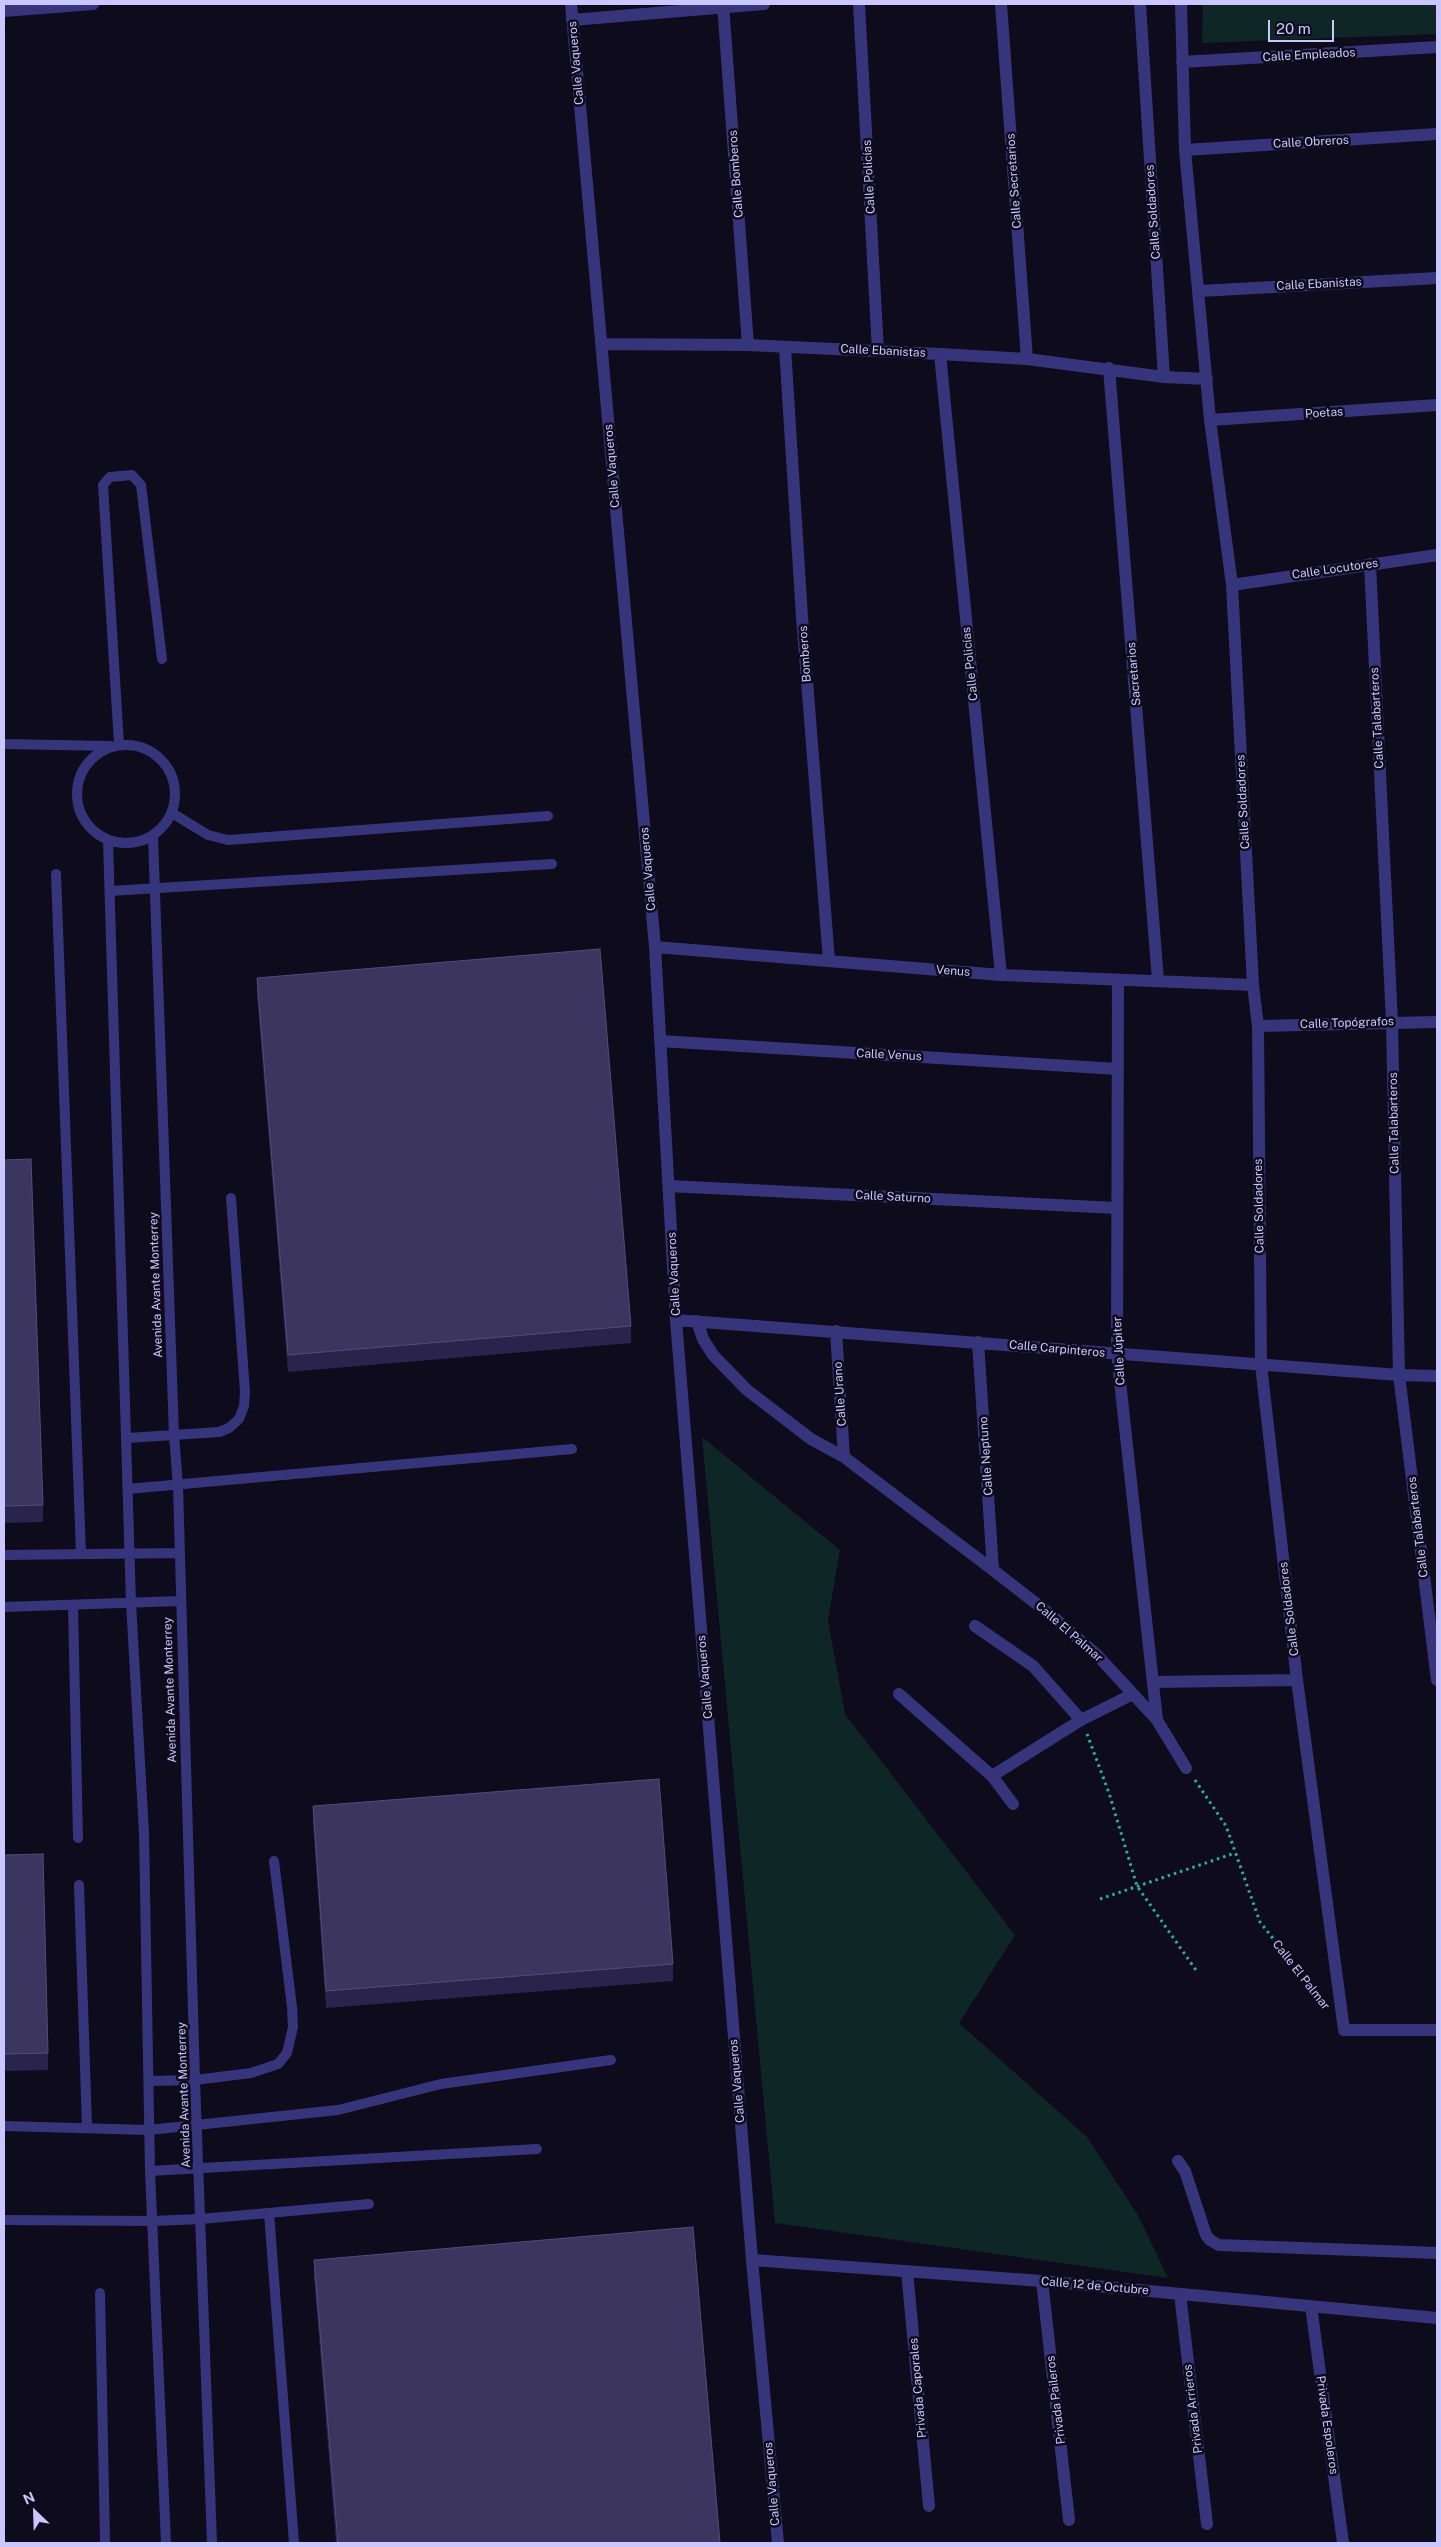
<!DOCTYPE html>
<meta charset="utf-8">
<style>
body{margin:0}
#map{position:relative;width:1441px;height:2547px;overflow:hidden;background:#0e0b1c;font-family:"Public Sans",sans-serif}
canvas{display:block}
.frame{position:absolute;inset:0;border:5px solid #ccc6ff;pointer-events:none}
.north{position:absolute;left:10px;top:2487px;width:50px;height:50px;-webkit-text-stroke:4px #0e0b1c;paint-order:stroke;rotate:336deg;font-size:14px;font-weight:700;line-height:20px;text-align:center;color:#ccc6ff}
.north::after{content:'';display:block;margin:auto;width:18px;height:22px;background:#ccc6ff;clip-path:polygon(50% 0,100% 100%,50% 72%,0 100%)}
.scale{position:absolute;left:1268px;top:20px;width:66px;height:22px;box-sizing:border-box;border:2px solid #ccc6ff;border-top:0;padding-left:6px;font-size:15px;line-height:18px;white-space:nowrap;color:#ccc6ff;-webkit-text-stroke:4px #0e0b1c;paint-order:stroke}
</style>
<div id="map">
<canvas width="1441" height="2547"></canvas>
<div class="frame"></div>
<div class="north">N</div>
<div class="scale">20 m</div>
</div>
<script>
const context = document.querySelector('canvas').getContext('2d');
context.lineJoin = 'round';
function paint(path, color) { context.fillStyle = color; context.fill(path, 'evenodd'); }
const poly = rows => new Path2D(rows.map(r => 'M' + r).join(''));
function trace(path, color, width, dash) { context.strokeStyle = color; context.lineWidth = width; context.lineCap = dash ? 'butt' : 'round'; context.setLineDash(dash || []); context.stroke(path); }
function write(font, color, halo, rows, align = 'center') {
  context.font = font + ' "Public Sans",sans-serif'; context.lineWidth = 5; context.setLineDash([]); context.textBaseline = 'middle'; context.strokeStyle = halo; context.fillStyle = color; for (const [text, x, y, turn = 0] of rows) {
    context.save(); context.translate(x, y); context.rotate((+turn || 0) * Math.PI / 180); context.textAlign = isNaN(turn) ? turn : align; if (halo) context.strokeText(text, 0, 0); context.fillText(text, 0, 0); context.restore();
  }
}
paint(poly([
 [1203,4,1437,4,1437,34,1202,43],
 [702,1437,840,1550,828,1620,845,1714,1015,1935,959,2023,1087,2137,1138,2215,1168,2278,775,2223]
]), '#0e2625');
trace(poly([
 [1087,1734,1109,1793,1137,1886,1198,1973],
 [1195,1780,1226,1826,1260,1922,1323,2002],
 [1100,1899,1235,1853]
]), '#2bafa4', 3, [2.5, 4]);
trace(poly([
 [4,744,110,746],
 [119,744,103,485,110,477,132,475,141,485,162,659],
 '77 794a49 49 0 1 1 98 0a49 49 0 1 1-98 0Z',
 [172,813,208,835,228,840,548,816],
 [153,836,174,1435,178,1486,195,2080,212,2543],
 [108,840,131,1603,144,1833,150,2171,166,2543],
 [56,874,81,1554],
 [110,891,552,864],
 [128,1438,219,1432,229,1428,239,1419,244,1406,245,1392,231,1198],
 [128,1489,572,1449],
 [4,1555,180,1553],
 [73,1606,78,1838],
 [4,1607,180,1601],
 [79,1885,87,2127],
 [150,2081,195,2080,251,2073,278,2064,287,2053,293,2027,292,2007,274,1861],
 [4,2126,149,2130,338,2110,441,2084,611,2060],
 [150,2171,537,2149],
 [269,2213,294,2543],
 [4,2220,152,2221,201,2219,369,2204],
 [100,2293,105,2543]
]), '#36357c', 10);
trace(poly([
 [571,4,655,947,676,1320,752,2260,778,2543],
 [723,4,748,345],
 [859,4,878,351],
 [1001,4,1027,359],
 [1140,4,1164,377],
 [1181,4,1185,150,1210,420,1232,585,1253,985,1258,1026,1261,1365,1297,1680,1344,2030,1437,2030],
 [4,11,93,4],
 [572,20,764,4],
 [1182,62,1437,47],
 [1185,150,1437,134],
 [1200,291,1437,278],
 [601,344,748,345,940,354,1027,359,1164,377,1207,379],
 [785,347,802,617,829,961],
 [940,354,1001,975],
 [1109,368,1158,980],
 [1210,420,1437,405],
 [1370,564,1392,1022,1399,1375,1437,1680],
 [1232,585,1437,555],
 [655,947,1001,975,1253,985],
 [1118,980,1117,1354,1157,1720],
 [1258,1026,1437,1022],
 [660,1041,1118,1069],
 [669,1186,1117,1208],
 [676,1320,1399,1375,1437,1376],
 [697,1321,703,1339,713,1355,747,1390,811,1439,844,1457,993,1570,1051,1615,1097,1655,1157,1720,1186,1768],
 [836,1331,844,1457],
 [978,1342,993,1570],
 [975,1626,1033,1666,1081,1720],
 [1154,1682,1297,1680],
 [899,1694,992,1776,1013,1804],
 [992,1776,1081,1720,1133,1694],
 [1178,2161,1185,2171,1206,2235,1210,2240,1219,2245,1437,2253],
 [752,2260,1042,2281,1437,2318],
 [907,2271,929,2506],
 [1042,2281,1069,2520],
 [1180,2294,1207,2524],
 [1311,2306,1343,2543]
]), '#36357c', 12);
paint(poly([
 [257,978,631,1326,631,1343,288,1372,257,995],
 [4,1160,43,1505,43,1522,4,1523],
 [313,1806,673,1964,673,1981,326,2008,313,1823],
 [4,1855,48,2053,48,2070,4,2071],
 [314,2260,720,2543,336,2543,314,2277]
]), '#2a234c');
const building = poly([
 [600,949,631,1326,288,1355,257,978,600,949],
 [31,1159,43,1505,4,1506,4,1160,31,1159],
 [659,1779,673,1964,326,1991,313,1806,659,1779],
 [43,1854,48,2053,4,2054,4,1855,43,1854],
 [693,2227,720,2543,338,2543,314,2260,693,2227]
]);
paint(building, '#3c355f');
trace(building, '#524c78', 1);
write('12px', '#ccc6ff', '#0e0b1c', [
 ["Calle Empleados",1309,55,-3],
 ["Calle Vaqueros",576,63,-95],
 ["Calle Obreros",1311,142,-3],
 ["Calle Bomberos",736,174,-94],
 ["Calle Policías",869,177,-93],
 ["Calle Secretarios",1014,181,-94],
 ["Calle Soldadores",1153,212,-94],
 ["Calle Ebanistas",1319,284,-3],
 ["Calle Ebanistas",883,351,3],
 ["Poetas",1324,413,-4],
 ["Calle Vaqueros",612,466,-95],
 ["Calle Locutores",1335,569,-8],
 ["Bomberos",805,654,-94],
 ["Calle Policías",970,664,-96],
 ["Sacretarios",1134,674,-95],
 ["Calle Talabarteros",1377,718,-93],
 ["Calle Soldadores",1243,802,-93],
 ["Calle Vaqueros",648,869,-95],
 ["Venus",953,971,4],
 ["Calle Topógrafos",1347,1023,-2],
 ["Calle Venus",889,1055,3],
 ["Calle Talabarteros",1394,1123,-91],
 ["Calle Saturno",893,1197,3],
 ["Calle Soldadores",1259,1206,-91],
 ["Calle Vaqueros",674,1274,-93],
 ["Avenida Avante Monterrey",156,1285,-92],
 ["Calle Carpinteros",1057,1349,5],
 ["Calle Júpiter",1119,1351,-93],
 ["Calle Urano",840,1394,-94],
 ["Calle Neptuno",986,1456,-94],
 ["Calle Talabarteros",1418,1527,-97],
 ["Calle Soldadores",1289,1609,-97],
 ["Calle El Palmar",1069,1632,41],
 ["Calle Vaqueros",705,1677,-95],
 ["Avenida Avante Monterrey",170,1690,-92],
 ["Calle El Palmar",1301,1975,52],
 ["Calle Vaqueros",737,2081,-95],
 ["Avenida Avante Monterrey",184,2095,-92],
 ["Calle 12 de Octubre",1095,2286,5],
 ["Privada Caporales",918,2388,-95],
 ["Privada Paileros",1056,2400,-97],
 ["Privada Arrieros",1193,2409,-97],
 ["Privada Espoleros",1327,2425,82],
 ["Calle Vaqueros",772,2484,-95]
]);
</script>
